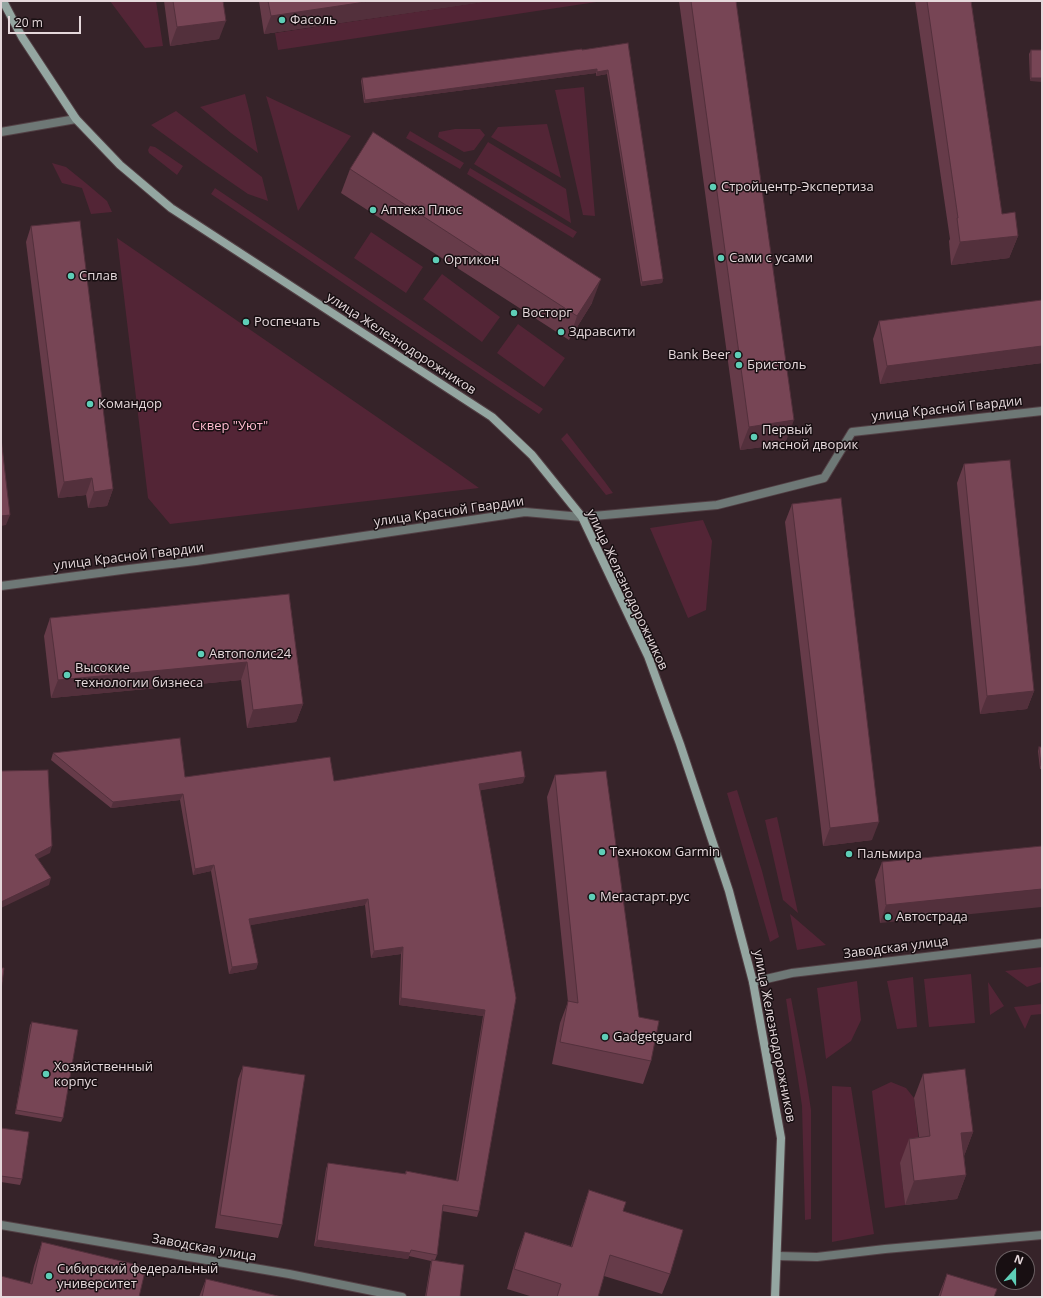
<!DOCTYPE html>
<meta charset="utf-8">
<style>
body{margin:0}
#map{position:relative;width:1043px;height:1298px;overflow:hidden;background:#362329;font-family:"Open Sans",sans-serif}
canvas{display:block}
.frame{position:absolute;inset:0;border:2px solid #e5d8db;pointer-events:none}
.north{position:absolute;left:995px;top:1250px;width:40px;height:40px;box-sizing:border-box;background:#180f12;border:1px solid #6a5f62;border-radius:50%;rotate:21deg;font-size:11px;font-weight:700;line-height:16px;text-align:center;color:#e5d8db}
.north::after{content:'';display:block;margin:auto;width:14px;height:18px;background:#5eceb7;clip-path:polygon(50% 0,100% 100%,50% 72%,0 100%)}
.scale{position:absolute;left:8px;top:16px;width:73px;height:18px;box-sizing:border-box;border:2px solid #e5d8db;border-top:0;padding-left:5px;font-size:12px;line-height:14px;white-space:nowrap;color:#e5d8db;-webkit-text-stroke:3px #180f12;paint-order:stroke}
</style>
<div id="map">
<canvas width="1043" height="1298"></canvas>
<div class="frame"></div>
<div class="north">N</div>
<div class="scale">20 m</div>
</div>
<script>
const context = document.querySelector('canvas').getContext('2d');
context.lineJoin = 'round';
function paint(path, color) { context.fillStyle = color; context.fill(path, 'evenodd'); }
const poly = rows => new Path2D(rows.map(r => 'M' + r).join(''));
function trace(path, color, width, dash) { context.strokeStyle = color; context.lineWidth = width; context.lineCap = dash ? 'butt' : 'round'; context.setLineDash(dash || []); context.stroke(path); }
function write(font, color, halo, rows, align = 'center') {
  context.font = font + ' "Open Sans",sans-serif'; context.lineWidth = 3; context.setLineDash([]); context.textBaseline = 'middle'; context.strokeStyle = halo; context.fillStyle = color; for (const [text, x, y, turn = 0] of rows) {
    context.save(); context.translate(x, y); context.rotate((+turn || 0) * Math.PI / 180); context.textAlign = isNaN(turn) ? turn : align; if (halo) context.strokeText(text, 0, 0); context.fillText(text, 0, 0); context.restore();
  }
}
paint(poly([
 [110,1,156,1,163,46,145,48],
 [489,1,603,1,278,50,275,33],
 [584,87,595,216,583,215,555,90],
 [245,94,250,114,258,153,231,133,200,107],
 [266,96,351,136,298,211,273,120],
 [176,111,262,177,268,201,248,194,203,163,151,125],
 [547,124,561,178,491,137,498,127],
 [455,129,480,129,485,135,474,150,464,152,438,137,439,132],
 [410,131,464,163,460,169,406,138],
 [488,142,566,189,571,223,474,164],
 [150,146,155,147,183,166,177,175,149,153,148,150],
 [52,163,66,167,87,184,107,201,112,212,91,214,82,188,62,183],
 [470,168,577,232,573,238,467,174],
 [215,188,543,409,539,414,513,397,211,194],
 [371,232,423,267,406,293,354,258],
 [117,238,451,468,479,488,170,524,148,498],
 [442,274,500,317,482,342,423,299],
 [518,324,565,358,544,387,497,353],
 [567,433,605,482,613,493,606,495,561,439],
 [703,520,712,541,706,610,688,618,650,528],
 [737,790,762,871,779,937,770,942,727,793],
 [777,817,798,913,783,900,765,820],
 [790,914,826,945,797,950],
 [1042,967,1042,982,1027,987,1005,971],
 [971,974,975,1023,929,1027,924,979],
 [913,977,917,1027,897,1029,887,981],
 [857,981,861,1020,851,1041,826,1059,817,988],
 [988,982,1004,1006,990,1015],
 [791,998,806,1077,811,1110,811,1219,805,1220,802,1106,786,999],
 [1042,1004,1042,1014,1031,1015,1025,1029,1014,1007],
 [891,1082,906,1088,914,1098,921,1160,900,1163,905,1205,885,1208,872,1091],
 [832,1086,851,1087,874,1234,832,1242]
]), '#532536');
const street = poly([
 [1,132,76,119],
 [1,586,129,569,196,561,525,512,582,517,717,505,824,478,852,432,1042,411],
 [753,982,792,973,1042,943],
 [1,1225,289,1274,402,1297],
 [777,1256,817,1257,885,1249,1042,1235]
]);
const secondary = poly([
 [3,1,22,37,76,119,120,165,171,208,492,417,532,455,582,517,648,656,680,744,729,891,753,982,781,1138,775,1297]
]);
trace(street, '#524045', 10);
trace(secondary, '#524045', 10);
trace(street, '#6e7876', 8);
trace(secondary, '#94a6a1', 8);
paint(poly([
 [164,1,223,1,219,39,170,46],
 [259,1,490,1,264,34],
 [679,1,736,1,785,444,740,450],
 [915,1,971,1,1002,214,1018,236,1009,258,951,265,949,241,950,239],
 [628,43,663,279,662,283,641,286,607,74,596,76,596,73,364,103,361,81,362,78,582,50],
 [1031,50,1042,50,1030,81,1029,54],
 [350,169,592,303,569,340,341,193],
 [31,226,113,489,107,506,88,508,86,495,58,498,26,242],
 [1042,300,1042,363,880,384,873,339,879,321],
 [964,464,1034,691,1027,709,980,714,957,483],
 [792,504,872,840,823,846,785,522],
 [289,594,303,704,296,722,247,728,241,680,51,698,44,636,50,618],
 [1039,747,1042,769,1040,769,1038,751],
 [53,753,185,777,334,781,523,783,480,790,516,998,479,1211,477,1217,442,1211,437,1255,435,1260,460,1297,425,1297,431,1261,409,1256,408,1259,314,1246,326,1169,328,1163,405,1174,406,1171,456,1181,483,1016,399,1005,401,954,371,958,365,905,250,925,258,963,256,969,229,974,211,871,193,875,180,800,111,808,51,760],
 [555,775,639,1017,651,1061,643,1084,552,1064,560,1023,568,1002,547,797],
 [1042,846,880,923,875,880,882,862],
 [32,1022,63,1118,61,1122,15,1114,30,1025],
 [243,1066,282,1225,278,1238,215,1228,238,1079],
 [923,1074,973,1132,964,1156,966,1175,957,1199,905,1205,900,1163,909,1139,919,1137,914,1098],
 [1,1128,22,1179,20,1185,1,1182],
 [589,1190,623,1211,670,1274,662,1294,604,1276,598,1297,533,1297,507,1289,518,1251,525,1232,571,1246,582,1210],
 [42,1242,139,1297,1,1297,30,1283,34,1266],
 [947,1274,994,1297,938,1297],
 [206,1279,282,1297,199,1297]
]), '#663b49');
paint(poly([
 [372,1,490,1,264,34,271,16],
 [226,21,219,39,170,46,177,27],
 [597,69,596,73,364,103,365,100],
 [608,70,607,74,596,76,597,72],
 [1031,78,1042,78,1042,82,1030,81],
 [1018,236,1009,258,951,265,960,242],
 [601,279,592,303,569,340,577,316],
 [663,279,662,283,641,286,642,282],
 [1042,346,1042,363,880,384,887,366],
 [794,420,785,444,740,450,749,427],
 [92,478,86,495,58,498,64,482],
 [113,489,107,506,88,508,94,492],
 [10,515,6,525,1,526,1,516],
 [247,662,241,680,51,698,58,680],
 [1034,691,1027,709,980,714,987,696],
 [303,704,296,722,247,728,253,710],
 [525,777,523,783,477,791,479,784],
 [183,794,180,800,111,808,113,802],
 [879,822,872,840,823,846,830,828],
 [52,846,50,853,32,862,35,855],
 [214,865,211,871,193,875,195,869],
 [51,878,49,885,1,908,1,902],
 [1042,889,1042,907,880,923,886,905],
 [368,899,365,905,246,926,249,919],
 [403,947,401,954,371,958,374,951],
 [258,963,256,969,229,974,232,967],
 [401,998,485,1010,483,1016,399,1005],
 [973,1132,964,1156,952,1157,961,1133],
 [966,1175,957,1199,905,1205,914,1181],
 [317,1240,410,1253,408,1259,314,1246]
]), '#53303c');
const building = poly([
 [173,1,223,1,226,21,177,27,173,1],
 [268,1,372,1,271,16,268,1],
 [691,1,736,1,794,420,749,427,691,1],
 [927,1,971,1,1002,214,1015,212,1018,236,960,242,957,218,958,218,927,1],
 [628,43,663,279,642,282,608,70,597,72,597,69,365,100,362,78,582,49,582,50,628,43],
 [1031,50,1042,50,1042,78,1031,78,1031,50],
 [373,132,601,279,577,316,350,169,373,132],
 [80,221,113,489,94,492,92,478,64,482,31,226,80,221],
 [1042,300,1042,346,887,366,879,321,1042,300],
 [1,438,10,515,1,516,1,438],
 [1010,460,1034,691,987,696,964,464,1010,460],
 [841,498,879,822,830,828,792,504,841,498],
 [289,594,303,704,253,710,247,662,58,680,50,618,289,594],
 [180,738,185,777,330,757,334,781,521,751,525,777,479,784,516,998,479,1211,443,1205,437,1255,411,1250,410,1253,317,1240,328,1163,406,1174,406,1171,458,1181,485,1010,401,998,403,947,374,951,368,899,249,919,258,963,232,967,214,865,195,869,183,794,113,802,53,753,180,738],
 [1039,747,1042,747,1042,766,1041,766,1039,747],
 [48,770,52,846,35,855,51,878,1,902,1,771,48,770],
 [606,771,639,1017,659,1021,651,1061,560,1042,568,1001,578,1003,555,775,606,771],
 [1042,846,1042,889,886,905,882,862,1042,846],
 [1,968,4,968,1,990,1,968],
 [32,1022,78,1030,63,1118,16,1110,32,1022],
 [243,1066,305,1075,282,1225,220,1215,243,1066],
 [965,1069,973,1132,961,1133,966,1175,914,1181,909,1139,930,1136,923,1074,965,1069],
 [1,1128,29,1132,22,1179,1,1176,1,1128],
 [589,1190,626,1202,623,1211,683,1230,670,1274,610,1255,598,1297,557,1297,561,1284,514,1269,525,1232,572,1247,589,1190],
 [42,1242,146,1267,139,1297,1,1297,1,1276,32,1284,42,1242],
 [432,1260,464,1265,460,1297,426,1297,432,1260],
 [947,1274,997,1289,994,1297,940,1297,947,1274],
 [206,1279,282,1297,202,1297,206,1279]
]);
paint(building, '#774555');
trace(building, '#53303c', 1);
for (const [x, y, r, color] of [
 [282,20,4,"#5eceb7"],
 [713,187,4,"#5eceb7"],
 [373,210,4,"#5eceb7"],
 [721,258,4,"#5eceb7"],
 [436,260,4,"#5eceb7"],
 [71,276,4,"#5eceb7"],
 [514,313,4,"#5eceb7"],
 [246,322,4,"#5eceb7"],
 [561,332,4,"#5eceb7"],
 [738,355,4,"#5eceb7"],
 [739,365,4,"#5eceb7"],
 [90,404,4,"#5eceb7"],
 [754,437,4,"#5eceb7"],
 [201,654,4,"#5eceb7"],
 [67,675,4,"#5eceb7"],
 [602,852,4,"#5eceb7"],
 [849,854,4,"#5eceb7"],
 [592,897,4,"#5eceb7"],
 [888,917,4,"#5eceb7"],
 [605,1037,4,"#5eceb7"],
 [46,1074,4,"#5eceb7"],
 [49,1276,4,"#5eceb7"]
]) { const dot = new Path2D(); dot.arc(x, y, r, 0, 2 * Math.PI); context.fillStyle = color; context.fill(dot); trace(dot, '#180f12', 1.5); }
write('13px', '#e5d8db', '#180f12', [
 ["Фасоль",290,20],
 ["Стройцентр-Экспертиза",721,187],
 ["Аптека Плюс",381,210],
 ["Сами с усами",729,258],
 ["Ортикон",444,260],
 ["Сплав",79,276],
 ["Восторг",522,313],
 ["Роспечать",254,322],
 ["Здравсити",569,332],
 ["Bank Beer",730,355,"right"],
 ["Бристоль",747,365],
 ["Командор",98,404],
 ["Первый",762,430],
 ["мясной дворик",762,445],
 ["Автополис24",209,654],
 ["Высокие",75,668],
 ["технологии бизнеса",75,683],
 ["Техноком Garmin",610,852],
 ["Пальмира",857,854],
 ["Мегастарт.рус",600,897],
 ["Автострада",896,917],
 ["Gadgetguard",613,1037],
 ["Хозяйственный",54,1067],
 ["корпус",54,1082],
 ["Сибирский федеральный",57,1269],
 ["университет",57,1284]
], 'left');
write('13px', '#e5d8db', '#180f12', [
 ["улица Железнодорожников",401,344,33],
 ["улица Красной Гвардии",947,409,-6],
 ["улица Красной Гвардии",449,512,-8],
 ["улица Красной Гвардии",129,557,-7],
 ["улица Железнодорожников",627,590,65],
 ["Заводская улица",896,948,-7],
 ["улица Железнодорожников",774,1036,79],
 ["Заводская улица",204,1248,10]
]);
write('13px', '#ffbcd0', '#180f12', [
 ["Сквер \"Уют\"",230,426]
]);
</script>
